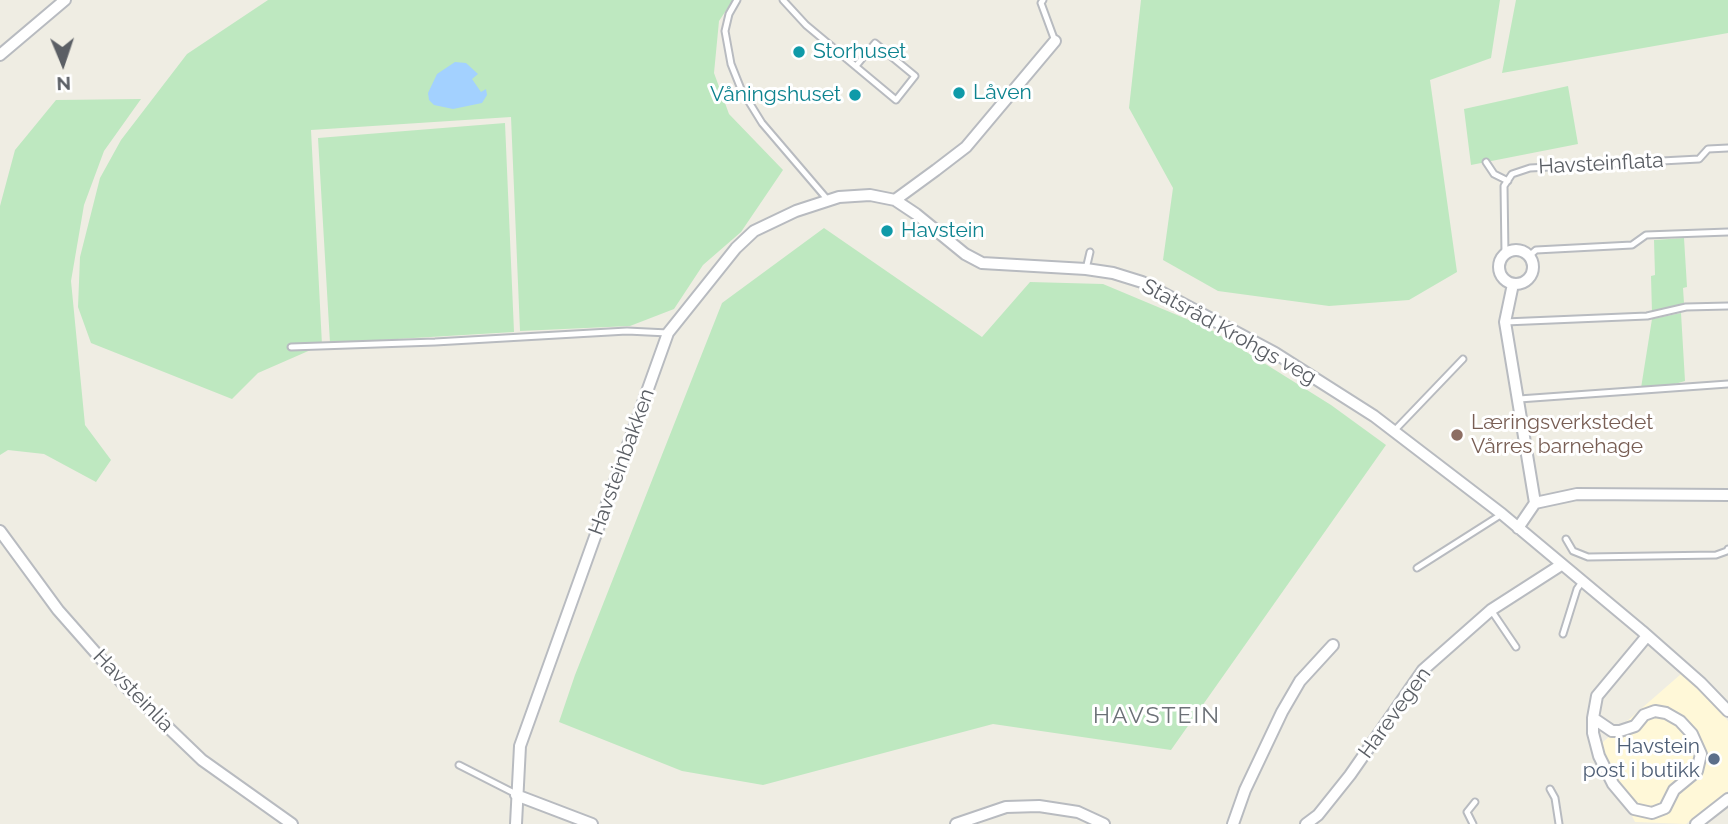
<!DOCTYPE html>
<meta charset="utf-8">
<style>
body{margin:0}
#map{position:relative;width:1728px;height:824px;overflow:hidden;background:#efede3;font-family:Raleway,sans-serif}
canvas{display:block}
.north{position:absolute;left:28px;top:28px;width:70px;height:70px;-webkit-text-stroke:5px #fff;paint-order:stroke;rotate:178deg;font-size:19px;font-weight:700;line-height:28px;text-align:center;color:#5b5f65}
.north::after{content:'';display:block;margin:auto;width:24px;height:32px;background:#5b5f65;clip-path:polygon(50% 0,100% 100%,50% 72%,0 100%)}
</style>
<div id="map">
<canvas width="1728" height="824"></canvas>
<div class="north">N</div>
</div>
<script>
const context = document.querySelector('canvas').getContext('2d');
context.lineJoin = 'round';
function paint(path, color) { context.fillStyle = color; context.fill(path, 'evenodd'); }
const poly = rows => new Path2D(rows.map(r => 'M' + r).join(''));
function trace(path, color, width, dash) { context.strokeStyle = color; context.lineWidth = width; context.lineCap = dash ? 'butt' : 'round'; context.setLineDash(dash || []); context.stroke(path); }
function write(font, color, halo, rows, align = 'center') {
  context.font = font + ' Raleway,sans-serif'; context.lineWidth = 6; context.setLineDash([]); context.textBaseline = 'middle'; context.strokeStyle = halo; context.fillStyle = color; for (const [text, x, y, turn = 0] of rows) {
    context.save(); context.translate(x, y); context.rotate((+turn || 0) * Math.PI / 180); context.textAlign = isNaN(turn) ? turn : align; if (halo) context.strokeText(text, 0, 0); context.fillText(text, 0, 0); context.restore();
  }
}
paint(poly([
 [1681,674,1714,703,1728,721,1728,791,1686,824,1635,822,1601,754,1603,742]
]), '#fff8d8');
paint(poly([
 [268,0,733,0,719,21,714,73,729,114,783,170,741,232,703,265,674,309,630,326,520,331,511,117,311,130,322,345,258,373,232,399,91,343,78,307,80,257,100,178,121,140,187,54],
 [1141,0,1500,0,1491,58,1430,80,1457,272,1409,300,1329,306,1218,291,1163,260,1173,188,1129,108],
 [1516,0,1728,0,1728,33,1502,73],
 [1568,86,1578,144,1471,165,1464,109],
 [141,99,104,151,84,205,71,281,85,425,111,460,96,482,44,454,8,450,0,455,0,206,15,150,56,100],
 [505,123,514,332,330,343,318,138],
 [824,228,982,337,1030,282,1103,284,1208,328,1331,405,1386,445,1171,750,993,724,763,785,682,771,559,722,575,675,722,303],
 [1684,238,1687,287,1683,288,1684,303,1652,313,1651,276,1655,275,1654,240],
 [1681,313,1685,381,1668,386,1641,388,1652,319]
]), '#bee8c0');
paint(poly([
 [455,62,466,63,478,74,472,79,481,92,486,89,487,95,482,103,453,109,434,105,429,100,428,93,437,74]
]), '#a3d1ff');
const lane = poly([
 [737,0,729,14,725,31,731,64,741,89,762,123,827,199],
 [783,0,806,25,896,100,915,76,875,43,856,66],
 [1043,0,1041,3,1055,41],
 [1486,162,1494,174,1508,181],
 [1505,254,1504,186,1512,174,1530,168,1699,159,1708,149,1728,148],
 [1529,256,1536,250,1632,245,1646,235,1728,232],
 [1086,269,1090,252],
 [1505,322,1647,316,1686,307,1728,306],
 [291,347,435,342,627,331,668,333],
 [1519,399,1728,384],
 [1394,431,1463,359],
 [1566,539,1573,551,1588,557,1716,555,1727,551,1728,549],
 [1417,568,1502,514],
 [1491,610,1516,647],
 [1563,634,1577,589,1582,582],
 [459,765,516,794],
 [1550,789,1555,798,1559,824],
 [1473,824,1467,812,1475,802]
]);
const street = poly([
 [0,55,65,0],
 [895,200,916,214,965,254,982,263,1086,269,1113,273,1142,282,1275,353,1374,416,1502,514,1642,631,1701,683,1728,711],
 '1499 267a17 17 0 1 1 34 0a17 17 0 1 1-34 0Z',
 [1513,284,1505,322,1535,503],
 [1518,528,1535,503,1577,494,1728,495],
 [0,531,58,610,125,686,202,760,292,824],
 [1593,718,1612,731,1620,731,1635,726,1644,715,1655,711,1666,713,1680,721,1692,734,1701,754,1697,771,1674,790,1665,808,1652,813,1634,809,1613,784,1599,756,1593,733,1593,718,1597,696,1647,636],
 [516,795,592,824],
 [516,824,520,746,668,333,736,248,754,231,796,211,839,197,870,195,895,200,936,170,966,147,1055,41],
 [956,824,1006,807,1039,806,1078,812,1104,824],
 [1233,824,1245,790,1282,712,1300,681,1333,645],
 [1306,824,1318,815,1350,775,1423,670,1491,610,1561,565],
 [1696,824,1728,799]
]);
trace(lane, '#b8bbc0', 9);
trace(street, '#b8bbc0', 14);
trace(lane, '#fff', 5);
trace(street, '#fff', 10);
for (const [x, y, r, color] of [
 [799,52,7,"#0f9aa8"],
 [959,93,7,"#0f9aa8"],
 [855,95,7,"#0f9aa8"],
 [887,231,7,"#0f9aa8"],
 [1457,435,7,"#8d6e63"],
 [1714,759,7,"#5c6f8a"]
]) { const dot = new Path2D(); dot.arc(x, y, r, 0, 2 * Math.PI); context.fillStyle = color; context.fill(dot); trace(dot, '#fff', 2.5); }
write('21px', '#0d838f', '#fff', [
 ["Storhuset",813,52],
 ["Låven",973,93],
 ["Våningshuset",841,95,"right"],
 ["Havstein",901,231]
], 'left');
write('21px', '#5b5f65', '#fff', [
 ["Havsteinflata",1601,164,-3],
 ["Statsråd Krohgs veg",1229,332,29],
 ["Havsteinbakken",622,462,-70],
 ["Havsteinlia",133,691,46],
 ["Harevegen",1395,713,-54]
]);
write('21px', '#785e54', '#fff', [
 ["Læringsverkstedet",1471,423],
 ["Vårres barnehage",1471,447]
], 'left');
write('21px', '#4e5e75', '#fff', [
 ["Havstein",1700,747],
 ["post i butikk",1700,771]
], 'right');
context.letterSpacing = '2px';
write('23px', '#6c7177', '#fff', [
 ["HAVSTEIN",1157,716]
]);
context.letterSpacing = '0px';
</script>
